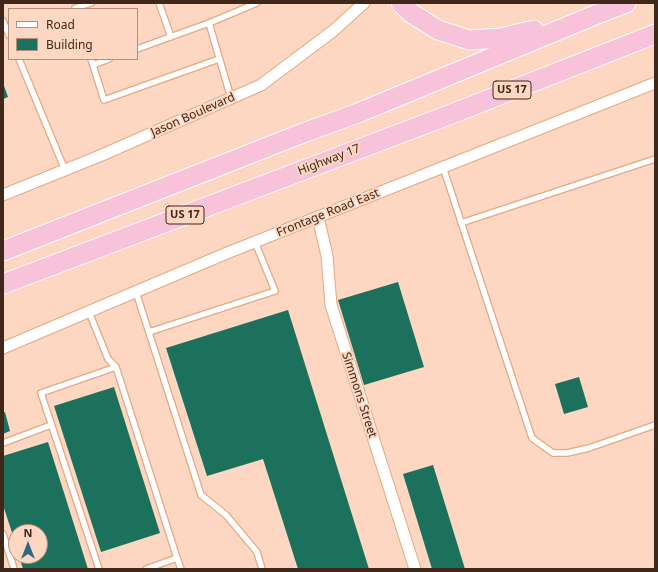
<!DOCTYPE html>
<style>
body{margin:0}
#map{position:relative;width:658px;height:572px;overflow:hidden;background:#fdd7c1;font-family:"Noto Sans",sans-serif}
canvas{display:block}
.frame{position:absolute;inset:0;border:4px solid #3f2719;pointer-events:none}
.legend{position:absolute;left:8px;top:8px;width:130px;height:52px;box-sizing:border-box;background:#fdd7c1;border:1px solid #b1917e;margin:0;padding:5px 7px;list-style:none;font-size:12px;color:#3f2719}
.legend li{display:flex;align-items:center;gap:8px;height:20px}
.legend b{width:20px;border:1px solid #b1917e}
.north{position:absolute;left:8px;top:524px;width:40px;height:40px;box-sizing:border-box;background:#fdd7c1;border:1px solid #b1917e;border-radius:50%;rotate:0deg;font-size:11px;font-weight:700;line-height:16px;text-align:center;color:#3f2719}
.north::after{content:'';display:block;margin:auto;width:14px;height:18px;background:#306782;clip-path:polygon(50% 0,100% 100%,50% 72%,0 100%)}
</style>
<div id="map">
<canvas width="658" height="572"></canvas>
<div class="frame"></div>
<ul class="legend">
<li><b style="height:5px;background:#fff"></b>Road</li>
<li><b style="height:11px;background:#1b715c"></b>Building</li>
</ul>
<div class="north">N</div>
</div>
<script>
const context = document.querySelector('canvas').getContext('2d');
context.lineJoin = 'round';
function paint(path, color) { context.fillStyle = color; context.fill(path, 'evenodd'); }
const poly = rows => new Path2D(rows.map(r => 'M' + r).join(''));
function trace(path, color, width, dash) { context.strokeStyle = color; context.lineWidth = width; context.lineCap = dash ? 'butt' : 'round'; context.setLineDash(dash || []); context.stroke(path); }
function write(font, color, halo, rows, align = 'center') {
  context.font = font + ' "Noto Sans",sans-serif'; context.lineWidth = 4; context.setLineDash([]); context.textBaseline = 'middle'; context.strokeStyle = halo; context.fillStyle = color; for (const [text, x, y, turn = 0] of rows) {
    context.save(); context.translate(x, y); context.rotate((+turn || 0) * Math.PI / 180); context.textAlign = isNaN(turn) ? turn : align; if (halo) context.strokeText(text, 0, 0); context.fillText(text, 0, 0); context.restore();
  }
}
paint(poly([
 [3,83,8,97,3,99],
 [398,282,424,367,364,385,338,300],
 [288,310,369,569,298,569,263,459,207,476,166,348],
 [579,377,588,407,564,414,555,384],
 [114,387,160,533,101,552,54,406],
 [5,412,10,431,3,434,3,413],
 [48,442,88,569,23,569,19,556,40,556,40,532,16,532,16,545,3,505,3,456],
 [433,465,465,569,432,569,403,474]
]), '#1b715c');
const service = poly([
 [159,3,171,37],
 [75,8,91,3],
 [3,21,9,35],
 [137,49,209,23],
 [19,59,65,170],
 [91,59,104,100,219,59],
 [93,65,109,59],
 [231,98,209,23,257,3],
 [443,167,532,438,553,453,567,453,589,448,655,425],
 [461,223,655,159],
 [136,292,201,495,226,515,257,552,262,569],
 [89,312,108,359,116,367,177,558,146,569],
 [149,332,275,291,255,242],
 [3,443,51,425],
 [3,534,14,569],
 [177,558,181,569],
 [99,569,41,393,116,367]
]);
const minor = poly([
 [3,195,102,155,261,85,333,31,364,3],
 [318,217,327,256,331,305,415,569],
 [3,348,227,253,655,83]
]);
const trunk = poly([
 [401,3,411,13,438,30,469,40,501,38,534,30],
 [3,251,303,133,358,113,595,15,626,3],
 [3,284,454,113,655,34]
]);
trace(service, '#e4a883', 8);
trace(minor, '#e4a883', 13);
trace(trunk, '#fff', 21);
trace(service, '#fff', 5.5);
trace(minor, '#fff', 11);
trace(trunk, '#f8c3da', 19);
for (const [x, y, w] of [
 [512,90,38],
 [185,215,38]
]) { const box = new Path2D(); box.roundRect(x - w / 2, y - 9, w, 18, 3); context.fillStyle = '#fdd7c1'; context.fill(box); trace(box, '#3f2719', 1); }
write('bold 11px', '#3f2719', null, [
 ["US 17",512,90],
 ["US 17",185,215]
]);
write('12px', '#3f2719', '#fdd7c1', [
 ["Jason Boulevard",193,115,-24],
 ["Highway 17",329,160,-21],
 ["Frontage Road East",328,213,-22],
 ["Simmons Street",359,395,72]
]);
</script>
